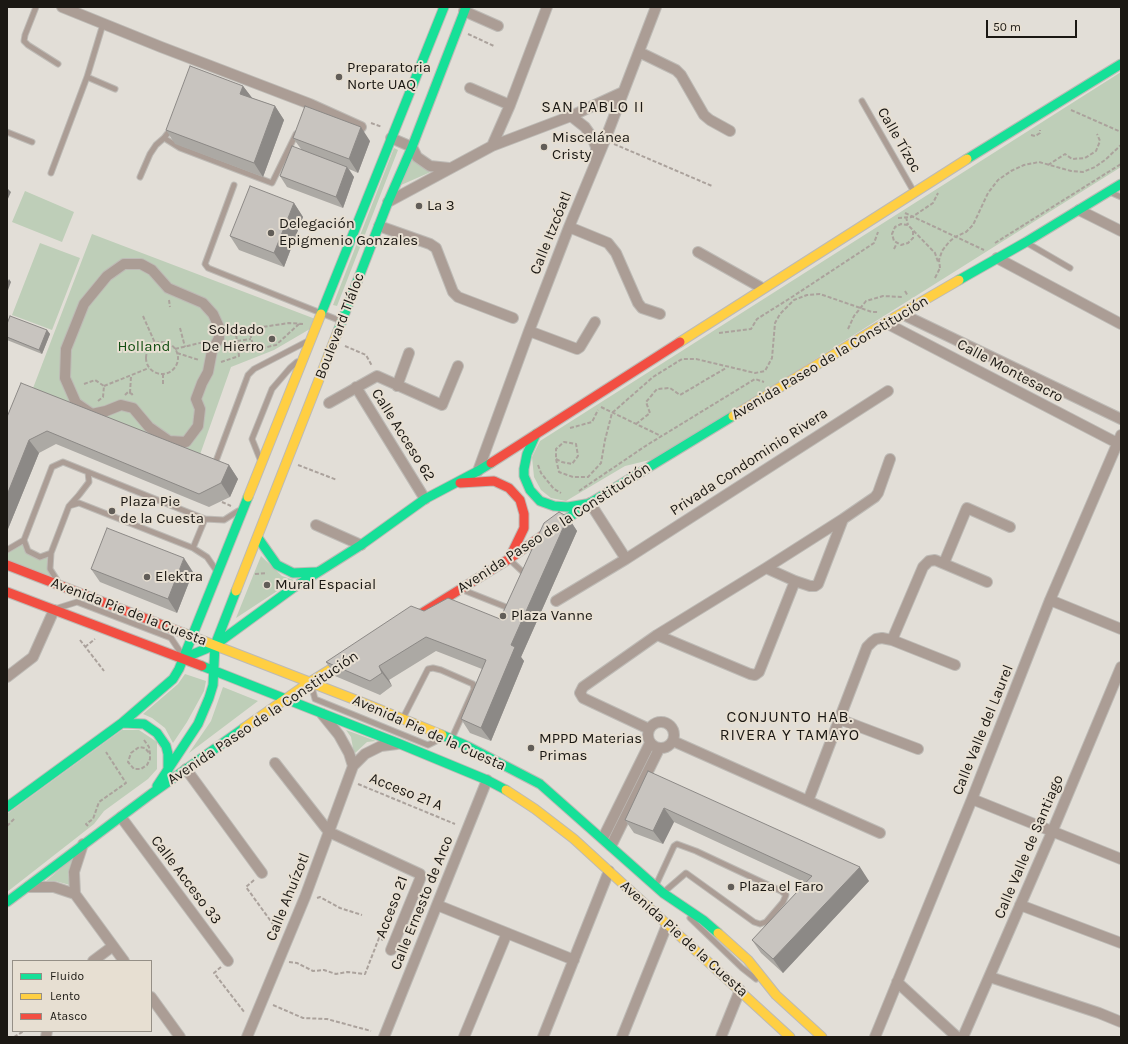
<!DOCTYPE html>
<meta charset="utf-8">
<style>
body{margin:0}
#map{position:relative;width:1128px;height:1044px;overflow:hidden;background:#e2ded7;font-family:Karla,sans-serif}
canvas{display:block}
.frame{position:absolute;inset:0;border:8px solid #1b1813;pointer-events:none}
.legend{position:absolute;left:12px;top:960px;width:140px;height:72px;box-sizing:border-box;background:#e7dfd2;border:1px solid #958f86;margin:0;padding:5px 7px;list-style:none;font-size:12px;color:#1b1813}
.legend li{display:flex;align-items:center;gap:8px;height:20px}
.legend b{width:20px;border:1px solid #958f86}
.scale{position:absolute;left:986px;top:20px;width:91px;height:18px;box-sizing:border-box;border:2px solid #1b1813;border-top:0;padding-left:5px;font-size:12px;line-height:14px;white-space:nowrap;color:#1b1813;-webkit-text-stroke:3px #e7dfd2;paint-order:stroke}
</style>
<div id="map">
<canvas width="1128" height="1044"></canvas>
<div class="frame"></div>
<ul class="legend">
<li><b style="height:5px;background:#16e098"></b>Fluido</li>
<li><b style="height:5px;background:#ffcf43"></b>Lento</li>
<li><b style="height:5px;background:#f24e42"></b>Atasco</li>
</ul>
<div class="scale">50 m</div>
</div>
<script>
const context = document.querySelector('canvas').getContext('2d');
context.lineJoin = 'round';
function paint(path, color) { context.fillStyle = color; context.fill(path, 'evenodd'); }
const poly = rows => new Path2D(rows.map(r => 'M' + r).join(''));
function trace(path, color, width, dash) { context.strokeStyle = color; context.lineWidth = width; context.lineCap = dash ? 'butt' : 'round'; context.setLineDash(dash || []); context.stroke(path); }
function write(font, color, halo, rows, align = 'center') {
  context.font = font + ' Karla,sans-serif'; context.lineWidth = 4; context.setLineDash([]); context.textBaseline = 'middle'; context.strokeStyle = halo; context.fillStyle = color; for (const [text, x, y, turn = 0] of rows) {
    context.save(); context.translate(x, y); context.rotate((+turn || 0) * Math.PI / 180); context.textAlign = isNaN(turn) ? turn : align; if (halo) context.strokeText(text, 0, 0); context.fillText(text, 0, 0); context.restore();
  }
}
paint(poly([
 [1121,72,1121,167,658,458,625,466,566,501,551,498,541,490,534,477,532,457,540,441],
 [394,148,398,150,337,306,333,305],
 [413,156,433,171,401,185],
 [25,191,74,212,62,242,12,222],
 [92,234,318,320,315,326,274,350,231,367,197,463,30,396],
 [40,243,80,258,52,330,12,315],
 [24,540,28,551,40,557,51,553,50,569,59,585,7,565,7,550],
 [261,556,282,576,294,580,236,618],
 [185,674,206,681,204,691,187,722,173,743,165,728,152,718,143,714,178,684],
 [223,687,258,701,189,753,211,721],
 [122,730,139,730,157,742,157,769,148,779,104,811,94,824,7,892,7,814],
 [346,730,376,741,367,742,354,754,351,737],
 [72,859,68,873,70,885,55,881,46,881]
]), '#beceb8');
const lane = poly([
 [36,7,25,35,24,41,28,45,58,64],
 [87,77,115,89],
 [862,101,914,192],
 [7,132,32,142],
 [164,138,180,148,272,183,296,134],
 [51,173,87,77,103,24],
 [140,177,150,154,156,145,164,138,171,129],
 [234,185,205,264,208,268,341,321],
 [1112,193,1121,197],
 [1027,243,1070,268],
 [260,459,252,439,272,389,290,368,297,362],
 [216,461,248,375,254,369,306,342],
 [70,505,79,495,89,482,88,472],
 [24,540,28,551,40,557,51,553],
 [193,548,205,519],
 [7,550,24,540,52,467,63,462,205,519,224,520,238,511],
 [510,560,526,575],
 [57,580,50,569,51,553,69,506,79,503,193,548,207,557,216,570],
 [463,590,506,607,511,607],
 [58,608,77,602,171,638,181,653],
 [311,684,315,699,428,745,442,738],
 [403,718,428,669,433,668,441,670,473,684,474,689,452,738],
 [656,885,674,846,677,844,696,851,781,891,786,895,783,902,766,922,760,924,754,922,686,873,664,892],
 [690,918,742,968,756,979]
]);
const street = poly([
 [62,7,161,47,310,104,361,127],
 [464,11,498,26],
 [639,52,676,70,681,75,704,115,710,120,730,131],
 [470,88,510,105],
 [571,116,585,127,592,137,596,147,596,158],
 [391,138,412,147,417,157,430,166,449,168],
 [492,146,510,105,547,7],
 [388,202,492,146,571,116,623,92],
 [1079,210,1121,231],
 [379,226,430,244,436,248,453,292,458,297,513,318],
 [569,227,608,243,616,253,638,303,642,308,660,314],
 [698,252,762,288],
 [997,258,1121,324],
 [124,264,141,264,152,270,168,288,203,303,213,314,219,327,219,338,212,351,208,372,202,383,196,399,200,409,198,426,186,442,169,441,149,427,133,408,121,405,106,411,92,414,76,403,65,378,66,349,84,304,107,276,124,264],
 [902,314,1121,419],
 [886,323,1121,445],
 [529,331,577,349,580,347,595,322],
 [397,386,409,353],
 [356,387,425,499],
 [329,403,377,376,442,405,458,366],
 [478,471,529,331,569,227,605,140,656,7],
 [590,503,626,559],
 [316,525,361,545],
 [944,563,966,510,967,508,1010,527],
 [766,568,795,581,810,586,815,586,818,584,843,519],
 [1050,600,1121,629],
 [556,601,626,559,888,391],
 [657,635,750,674,755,675,759,672,795,581],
 [892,640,923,567,929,561,935,560,987,582],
 [7,677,33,657,54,610],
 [322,714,339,735,349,753,353,766],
 [839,719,918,749],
 '648 735a13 13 0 1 1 26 0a13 13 0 1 1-26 0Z',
 [649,729,583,698,580,693,583,687,657,635,766,568,843,519,875,497,878,493,890,459],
 [673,741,880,833],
 [275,763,329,832,420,874,420,879,391,950],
 [186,769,262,873],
 [972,799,1121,859],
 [808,801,867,647,872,642,876,639,882,638,892,640,955,665],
 [121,817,228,961],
 [603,838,650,743],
 [83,844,74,872,75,894,124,961],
 [611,846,659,749],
 [28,887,54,887,75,894],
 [437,905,574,960],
 [1020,905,1121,943],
 [93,961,113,946],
 [990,977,1099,1013,1121,1022],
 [897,982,957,1037],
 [151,997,180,1037],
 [46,1037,47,1031],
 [247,1037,305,897,353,766,365,754,381,746,397,744],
 [384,1037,487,780],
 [464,1037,507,933],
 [543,1037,609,871],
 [622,1037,667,925],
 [721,1037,740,990],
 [875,1037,972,799,1050,600,1121,435],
 [963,1037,1052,832,1121,667]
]);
const fast = poly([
 [967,159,1121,64],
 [959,280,1026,242,1121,184],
 [321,314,444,7],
 [338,331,388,202,412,147,466,7],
 [536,434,527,454,524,469,524,476,530,490,540,501,554,506,568,507,586,504],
 [549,531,590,503,733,416],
 [258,538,277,565,293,573,317,572],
 [184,658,215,645,293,588,361,545,425,499,478,471,491,463],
 [202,666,400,744,487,780,506,790],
 [122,723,144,724,157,733,166,746,168,754,168,770],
 [442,735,465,745,540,784,663,893,703,920,718,933],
 [157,786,198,724,209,698,213,685,215,645,236,591],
 [7,807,122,723,173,679,179,669,248,497],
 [7,902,151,794,244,728]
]);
const slow = poly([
 [680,342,967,159],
 [733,416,885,323,959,280],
 [248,497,321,314],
 [236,591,338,331],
 [183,633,366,704,442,735],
 [244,728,310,682,347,659],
 [506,790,535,809,574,839,790,1037],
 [718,933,748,960,776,995,822,1037]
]);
const jam = poly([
 [491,463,680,342],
 [460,483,494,481,509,488,520,500,524,514,524,528,510,557],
 [7,565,183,633],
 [7,592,202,666],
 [414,618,509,559,549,531]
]);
trace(lane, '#bdbab5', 7);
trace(street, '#bdbab5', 12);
trace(fast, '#bdbab5', 11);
trace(slow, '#bdbab5', 11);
trace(jam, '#bdbab5', 11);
trace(poly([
 [468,34,494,46],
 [1071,110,1121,132],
 [371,123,382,127],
 [1031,135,1035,136,1040,133,1040,130],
 [614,144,712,186],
 [1048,165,1065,154,1072,159,1085,158,1096,151,1100,141,1097,134],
 [905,213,984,250],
 [906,217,908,225],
 [898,218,912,217,933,203,938,193],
 [913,231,913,238,908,243,901,245,894,241,892,234,895,227,901,224,908,225,935,253,938,262],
 [995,243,1121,164],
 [894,249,897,243],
 [940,268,939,260,942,251,949,242,955,237,966,232,973,225,988,193,998,180,1011,171,1024,165,1039,162,1071,171,1083,172,1095,167,1105,160,1121,145],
 [935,278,940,268],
 [905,291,908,296],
 [169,300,170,307],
 [143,316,155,343],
 [299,324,276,345,254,350,249,329,289,323,303,324],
 [180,328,185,347],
 [848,329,854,316,866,301,883,296,903,297],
 [719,333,751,329,757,319,792,297,874,243,878,232],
 [237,341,251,339],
 '146 358a16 16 0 1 1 32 0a16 16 0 1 1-32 0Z',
 [345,346,366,355,372,366],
 [175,349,204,342],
 [177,353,199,360],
 [221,362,239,356,236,334,230,335],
 [163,374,163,384],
 [84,384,95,380,104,386,103,397,98,401],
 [104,386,149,368],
 [130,393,131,376],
 [125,395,128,392,132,394,133,397],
 [601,407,661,436],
 [636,424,650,413,646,402,657,389,670,388,680,395,726,368],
 [570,428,592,422,598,410],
 [556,459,562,462,572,464,578,456,576,444,564,442,556,449,556,459,559,472,573,477,588,477,601,463,605,440,612,413,653,377,682,359,696,359,755,373,765,371,772,358,775,323,780,314,794,300,807,295,820,294,872,312,878,312],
 [298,465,337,480],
 [538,465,541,473,554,489,561,493],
 [579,491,647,445,755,379,764,382],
 [222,502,231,506],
 [255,574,267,573],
 [80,640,104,671],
 [85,647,95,639],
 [144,740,149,747,150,754,150,759,147,765,141,769,134,769,128,762,131,753,139,747,145,748,150,754],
 [358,784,455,824],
 [7,826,15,818],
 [88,826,86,824,93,819,99,802,126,783,106,752],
 [254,880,246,887,278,931],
 [317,898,320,897,340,908,362,915],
 [289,962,297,963,313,971,324,970,336,974,347,972,365,974,379,938,383,940],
 [221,967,214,973,245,1013],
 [273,1005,303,1018,327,1019,371,1031],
 [14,1037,24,1031]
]), '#aba29c', 2, [4, 2]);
trace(lane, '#ab9d95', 5);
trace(street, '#ab9d95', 10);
trace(fast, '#16e098', 9);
trace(slow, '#ffcf43', 9);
trace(jam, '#f24e42', 9);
paint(poly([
 [243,86,252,98,275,106,284,120,263,177,175,144,166,130],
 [293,138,370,141,358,173,349,169,354,177,343,208,287,187,280,176,301,149],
 [294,203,303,217,284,267,239,250,230,236],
 [7,324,47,330,50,334,42,354,7,340],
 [7,417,229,465,238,479,230,497,209,507,56,444,39,453,8,529,7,530],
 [568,517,577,531,521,657,524,661,491,741,470,733,461,719,482,669,436,651,389,680,392,686,380,695,335,676,326,662,424,611,500,619],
 [91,569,193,572,177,613,100,582],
 [648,771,869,881,783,973,761,953,752,940,806,883,674,822,663,844,634,833,625,820]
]), '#aca9a4');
paint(poly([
 [243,86,253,99,240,94],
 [275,106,284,120,263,177,254,163],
 [361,127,370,141,358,173,349,159],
 [347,167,354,177,343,208,336,197],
 [8,189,11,192,7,201,7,192],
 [294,203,303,217,284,267,274,253],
 [9,279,11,282,7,293,7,283],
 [47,330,50,334,42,354,39,350],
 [29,440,39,453,8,529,7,528,7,495],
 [229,465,238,479,230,497,221,483],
 [568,517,577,531,521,657,524,661,491,741,481,728,511,645],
 [184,558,193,572,177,613,168,599],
 [379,666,389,680,392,686,382,673],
 [664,808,674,822,663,844,653,831],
 [860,867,869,881,783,973,773,959]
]), '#8c8986');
const building = poly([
 [190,66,243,86,240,94,275,106,254,163,166,130,190,66],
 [305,106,361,127,349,159,293,138,305,106],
 [292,146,347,167,336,197,280,176,292,146],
 [250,186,294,203,274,253,230,236,250,186],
 [10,316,47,330,39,350,7,337,7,324,10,316],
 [21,383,229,465,221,483,199,494,47,431,29,440,7,495,7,417,21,383],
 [559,512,568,517,511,645,515,647,481,728,461,719,486,660,426,637,379,666,382,673,370,681,326,662,411,606,424,611,448,598,500,619,544,523,559,512],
 [107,528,184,558,168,599,91,569,107,528],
 [648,771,860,867,773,959,752,940,812,876,664,808,653,831,625,820,648,771]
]);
paint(building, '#c8c4bf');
trace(building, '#8c8986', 1);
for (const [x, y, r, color] of [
 [339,77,4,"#615d58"],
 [544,147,4,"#615d58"],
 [419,206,4,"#615d58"],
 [271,233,4,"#615d58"],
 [272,339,4,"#615d58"],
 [112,511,4,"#615d58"],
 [147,577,4,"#615d58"],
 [267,585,4,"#615d58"],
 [503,616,4,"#615d58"],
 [531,748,4,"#615d58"],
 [731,887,4,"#615d58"]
]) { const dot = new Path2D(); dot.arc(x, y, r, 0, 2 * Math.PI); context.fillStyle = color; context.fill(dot); trace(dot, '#e7dfd2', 1.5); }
write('15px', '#1b1813', '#e7dfd2', [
 ["Preparatoria",347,68],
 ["Norte UAQ",347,85],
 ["Miscelánea",552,138],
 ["Cristy",552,155],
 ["La 3",427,206],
 ["Delegación",279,224],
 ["Epigmenio Gonzales",279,241],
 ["Soldado",264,330,"right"],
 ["De Hierro",264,347,"right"],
 ["Plaza Pie",120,502],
 ["de la Cuesta",120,519],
 ["Elektra",155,577],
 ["Mural Espacial",275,585],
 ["Plaza Vanne",511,616],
 ["MPPD Materias",539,739],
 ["Primas",539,756],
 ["Plaza el Faro",739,887]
], 'left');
write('15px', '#1b1813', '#e7dfd2', [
 ["Calle Tízoc",899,140,60],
 ["Calle Itzcóatl",551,233,-68],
 ["Boulevard Tláloc",340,326,-69],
 ["Avenida Paseo de la Constitución",830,358,-31],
 ["Calle Montesacro",1010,371,28],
 ["Calle Acceso 62",403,435,58],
 ["Privada Condominio Rivera",749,462,-33],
 ["Avenida Paseo de la Constitución",554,528,-33],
 ["Avenida Pie de la Cuesta",129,612,21],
 ["Avenida Paseo de la Constitución",263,718,-34],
 ["Calle Valle del Laurel",983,730,-68],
 ["Avenida Pie de la Cuesta",429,733,24],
 ["Acceso 21 A",406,792,22],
 ["Calle Valle de Santiago",1029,847,-67],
 ["Calle Acceso 33",186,880,53],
 ["Calle Ahuízotl",288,897,-68],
 ["Calle Ernesto de Arco",422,903,-68],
 ["Acceso 21",392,907,-69],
 ["Avenida Pie de la Cuesta",684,939,42]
]);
write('15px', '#124e12', '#e7dfd2', [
 ["Holland",144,347]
]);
context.letterSpacing = '1px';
write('16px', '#1b1813', '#e7dfd2', [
 ["SAN PABLO II",593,107],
 ["CONJUNTO HAB.",790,717],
 ["RIVERA Y TAMAYO",790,735]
]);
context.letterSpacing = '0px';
</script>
